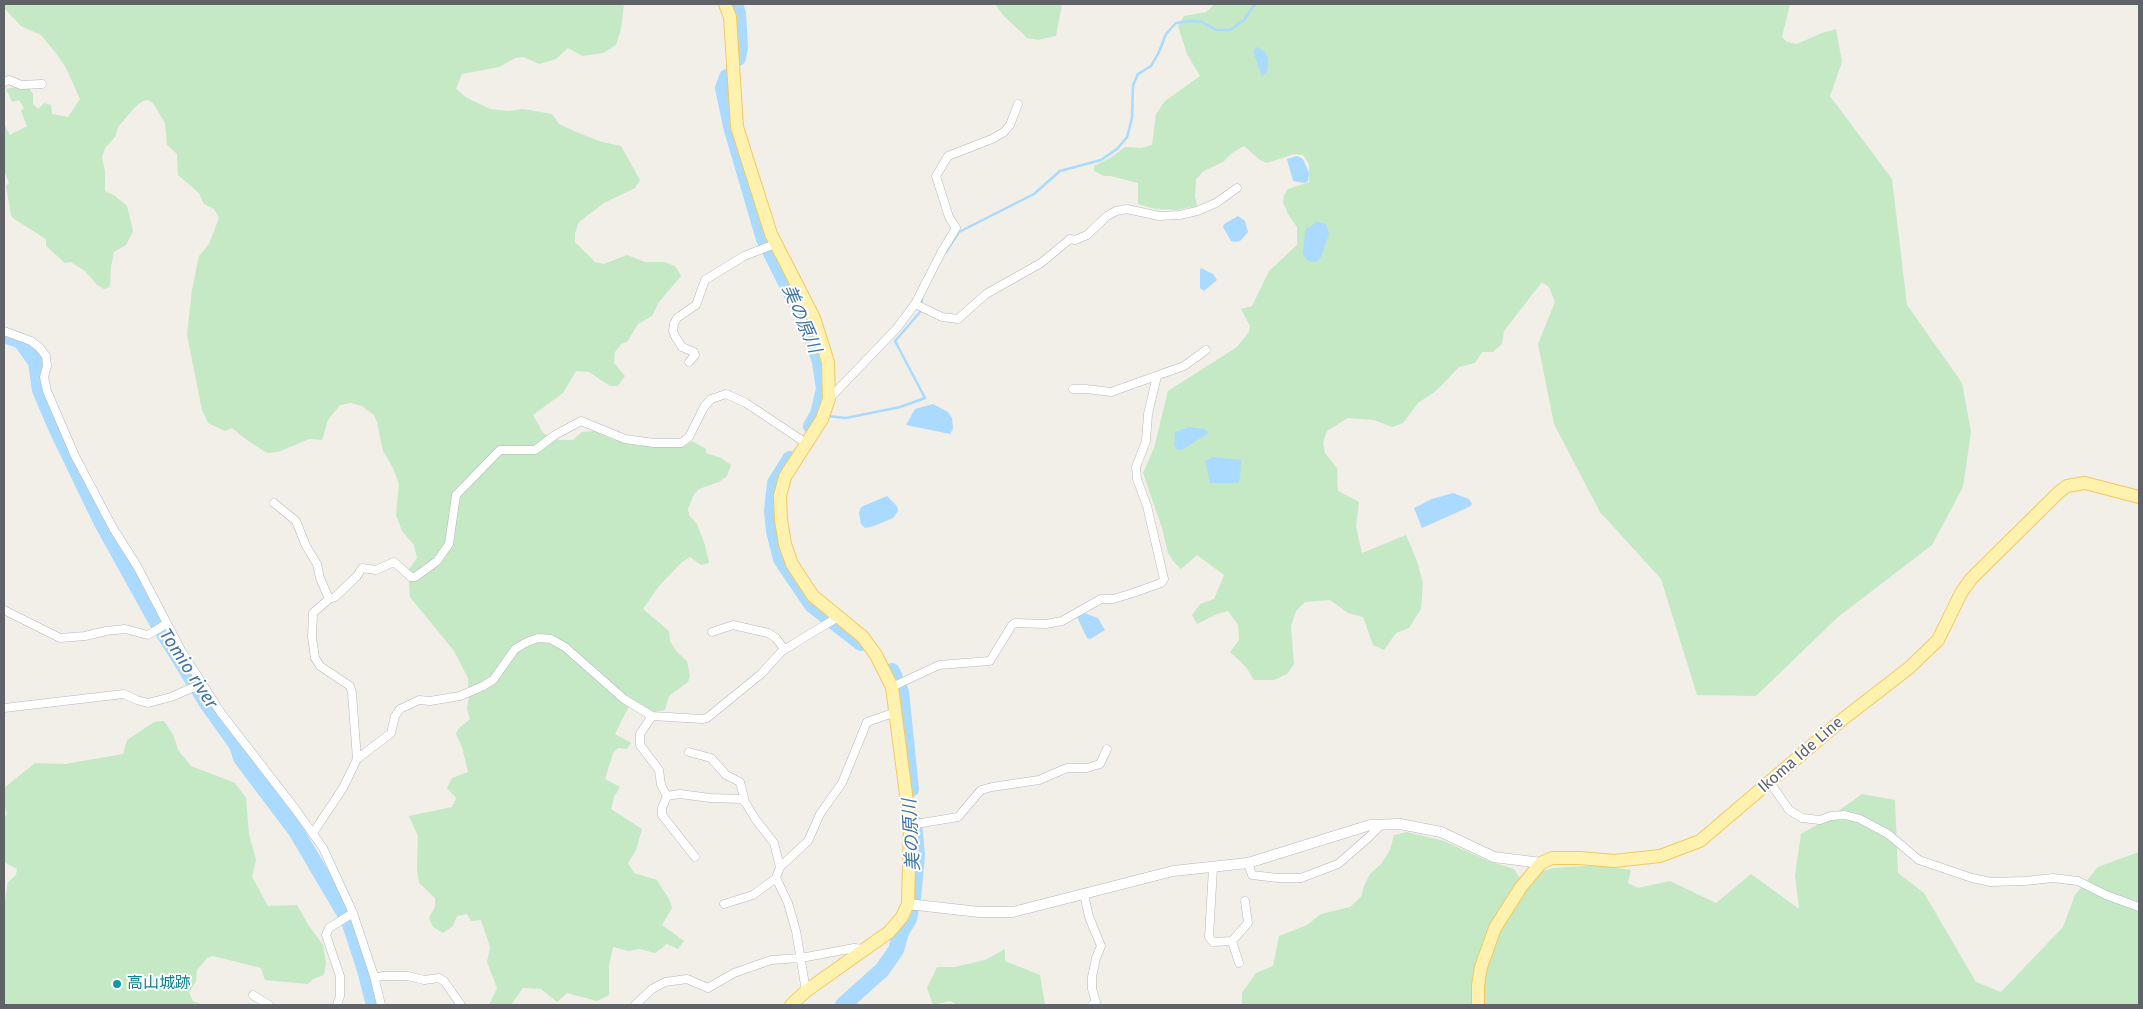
<!DOCTYPE html>
<meta charset="utf-8">
<style>
body{margin:0}
#map{position:relative;width:2143px;height:1009px;overflow:hidden;background:#f1efe8;font-family:"Fira Sans",sans-serif}
canvas{display:block}
.frame{position:absolute;inset:0;border:5px solid #5f6368;pointer-events:none}
</style>
<div id="map">
<canvas width="2143" height="1009"></canvas>
<div class="frame"></div>
</div>
<script>
const context = document.querySelector('canvas').getContext('2d');
context.lineJoin = 'round';
function paint(path, color) { context.fillStyle = color; context.fill(path, 'evenodd'); }
const poly = rows => new Path2D(rows.map(r => 'M' + r).join(''));
function trace(path, color, width, dash) { context.strokeStyle = color; context.lineWidth = width; context.lineCap = dash ? 'butt' : 'round'; context.setLineDash(dash || []); context.stroke(path); }
function write(font, color, halo, rows, align = 'center') {
  context.font = font + ' "Fira Sans","Noto Sans JP",sans-serif'; context.lineWidth = 4; context.setLineDash([]); context.textBaseline = 'middle'; context.strokeStyle = halo; context.fillStyle = color; for (const [text, x, y, turn = 0] of rows) {
    context.save(); context.translate(x, y); context.rotate((+turn || 0) * Math.PI / 180); context.textAlign = isNaN(turn) ? turn : align; if (halo) context.strokeText(text, 0, 0); context.fillText(text, 0, 0); context.restore();
  }
}
paint(poly([
 [4,4,624,4,621,29,616,45,603,53,582,56,568,48,556,59,539,64,524,57,515,58,499,67,462,74,456,89,467,98,490,109,508,111,523,109,552,114,559,124,576,132,602,142,621,146,640,180,635,188,604,203,579,222,575,233,575,242,595,262,604,264,627,255,645,262,664,262,675,266,681,276,659,302,652,316,638,324,627,342,621,344,615,352,614,363,625,376,618,386,610,386,589,372,576,371,563,393,533,415,543,433,559,440,573,440,582,432,595,431,611,439,639,446,684,446,692,441,706,449,706,453,721,458,731,465,727,476,719,482,699,489,694,494,688,509,689,515,697,524,705,545,709,563,701,565,690,557,681,563,659,586,643,609,669,631,670,641,676,651,687,661,690,676,688,682,669,696,665,710,654,712,635,703,628,708,615,734,631,743,627,749,618,748,613,753,605,779,620,787,614,797,611,809,642,829,636,850,628,863,634,873,657,880,669,899,672,908,662,925,684,941,678,949,667,944,655,953,640,949,628,951,613,947,609,965,609,995,597,1001,567,993,557,1002,541,989,523,988,511,1005,489,1005,497,988,487,962,490,947,481,920,471,921,467,914,457,916,453,926,443,933,433,927,429,918,435,907,435,898,419,883,417,869,418,836,409,816,452,807,456,798,447,788,452,778,468,772,462,747,456,734,458,729,470,719,467,709,469,696,468,678,454,651,410,597,408,570,417,558,414,545,402,531,396,515,399,484,393,468,383,451,377,422,374,415,362,406,351,403,340,405,328,420,322,440,309,439,278,452,267,453,247,440,232,428,225,431,208,423,202,410,187,335,192,290,199,256,209,244,219,218,214,209,204,204,199,193,178,175,177,154,167,145,165,123,153,103,148,100,143,101,135,107,118,127,115,137,105,148,102,158,105,171,105,191,115,196,127,206,133,231,126,245,114,252,111,267,110,287,104,289,97,285,85,271,71,262,65,263,46,246,46,239,14,219,11,215,6,186,9,183,4,170,4,124,10,135,27,126,21,111,24,108,19,100,12,102,6,89,15,87,29,88,33,94,33,104,38,109,44,103,51,105,52,114,68,117,80,99,66,68,55,52,41,35,21,26,4,8],
 [995,4,1062,4,1056,36,1038,40,1027,38,1003,15],
 [1215,4,1790,4,1782,37,1787,42,1797,44,1822,33,1836,29,1842,62,1830,96,1892,179,1907,305,1962,383,1971,432,1963,487,1932,545,1838,617,1756,696,1697,695,1661,579,1600,512,1554,424,1538,344,1555,302,1549,287,1542,282,1504,331,1502,344,1493,352,1482,352,1475,363,1459,367,1436,391,1418,403,1403,423,1392,427,1374,420,1348,418,1327,431,1323,442,1325,453,1337,468,1338,491,1359,502,1356,527,1362,553,1406,535,1417,561,1423,583,1421,609,1409,628,1396,633,1384,650,1373,645,1363,617,1348,613,1330,600,1305,602,1296,611,1291,626,1294,664,1287,674,1274,680,1254,680,1246,667,1230,652,1239,640,1238,625,1228,611,1217,614,1197,624,1192,615,1200,604,1214,599,1224,575,1197,555,1181,569,1174,562,1168,553,1162,528,1143,473,1154,448,1168,391,1237,347,1249,332,1250,326,1241,309,1252,306,1269,271,1297,245,1297,227,1288,214,1283,202,1284,195,1288,189,1309,182,1309,164,1303,155,1294,154,1267,163,1260,160,1244,146,1232,153,1223,162,1204,171,1196,179,1195,196,1197,206,1176,210,1155,209,1138,204,1138,183,1111,176,1104,176,1094,171,1094,166,1112,157,1125,147,1141,148,1152,145,1156,114,1165,101,1200,76,1187,54,1178,26,1184,16,1206,12],
 [164,721,173,734,178,750,191,766,235,783,246,798,249,834,256,860,252,877,268,906,297,905,309,926,323,945,326,963,324,975,313,979,308,984,265,980,261,968,213,956,207,958,197,970,196,982,189,992,193,1001,203,1005,4,1005,5,900,8,882,16,875,17,869,4,862,4,818,7,814,4,803,4,788,35,763,65,764,123,754,127,740,154,722],
 [1862,794,1895,800,1898,873,1924,893,1976,982,2001,992,2063,927,2075,895,2098,867,2139,852,2139,1005,1242,1005,1242,993,1256,973,1273,966,1279,936,1307,925,1321,914,1350,907,1361,897,1364,886,1370,874,1381,864,1390,850,1394,835,1407,832,1444,841,1486,860,1514,869,1520,878,1553,868,1599,865,1631,870,1628,883,1638,888,1670,881,1716,903,1751,874,1799,909,1795,875,1801,834,1827,819],
 [1005,949,1005,961,1040,975,1045,1005,957,1005,950,1001,933,1005,927,988,937,967,955,967,985,960]
]), '#c5e8c5');
paint(poly([
 [1257,47,1265,52,1268,58,1268,70,1262,77,1253,51],
 [1297,156,1303,159,1309,173,1308,181,1305,183,1293,181,1287,159],
 [1238,216,1245,221,1248,232,1240,241,1235,242,1231,241,1223,227,1224,224],
 [1317,222,1326,224,1329,234,1321,257,1316,262,1312,262,1307,260,1303,254,1305,234,1305,230],
 [1201,268,1213,274,1217,280,1204,291,1200,288,1200,270],
 [933,404,948,412,952,418,953,429,950,434,906,425,915,409],
 [1189,427,1205,429,1209,433,1183,449,1178,450,1174,446,1175,432],
 [1212,457,1241,460,1240,478,1238,483,1210,483,1205,461],
 [1453,493,1469,499,1472,504,1469,507,1422,528,1414,508,1432,499],
 [887,496,897,506,898,511,893,518,874,526,865,528,861,524,859,513,861,507],
 [1084,613,1098,618,1105,630,1090,639,1087,638,1077,617]
]), '#aadaff');
trace(poly([
 [946,252,959,232,1034,194,1060,171,1101,160,1117,149,1127,137,1132,118,1133,85,1138,74,1151,66,1159,52,1166,34,1176,23,1190,21,1202,22,1216,30,1230,30,1244,20,1255,4],
 [827,416,846,418,900,407,925,398,895,341,921,311,922,296]
]), '#aadaff', 2.5);
trace(poly([
 [735,4,738,14,740,47,738,58],
 [727,77,723,88,732,130,764,239,809,329,820,362,824,389,818,414,811,426],
 [4,335,21,341,36,362,40,390,58,432,102,523,154,617,207,703,237,745,241,758,296,831,349,921,365,970,374,1005],
 [790,459,775,483,772,511,774,531,781,559,812,605,861,643],
 [892,671,901,692,911,789],
 [843,1005,882,970,896,950,901,932,909,919,913,898,917,855,914,823]
]), '#aadaff', 16);
const minor = poly([
 [4,82,9,80,21,85,42,84],
 [915,304,942,317,958,319,986,294,1041,263,1070,239,1075,240,1087,235,1107,216,1116,211,1127,209,1159,216,1180,215,1197,211,1216,203,1237,188],
 [4,331,31,341,39,347,46,356,47,366,44,377,47,391,75,456,113,528,137,566,182,652,221,713,296,810,323,848,353,913,374,976,381,1005],
 [689,362,695,355,694,352,682,347,675,336,673,331,674,324,677,318,696,305,705,280,744,256,775,244],
 [1073,389,1086,389,1111,392,1184,366,1206,350],
 [829,399,897,328,915,304,942,251,956,228,949,217,936,176,948,156,992,139,1004,132,1010,125,1018,104],
 [274,503,296,521,306,546,317,564,320,578,329,599],
 [4,610,60,638,85,636,106,631,125,629,148,635,166,624],
 [712,632,733,625,768,633,776,638,784,649],
 [892,687,939,665,990,661,1012,625,1015,623,1046,624,1062,621,1101,599,1113,599,1130,594,1161,583,1164,579,1147,506,1137,479,1136,467,1146,441,1148,414,1157,376],
 [4,708,124,694,137,700,148,703,171,697,201,684],
 [652,716,640,734,640,745,659,770,661,785,667,796,680,794,710,798,741,799,745,802,756,820,774,843,780,867],
 [689,752,711,758,726,775,740,782,745,802],
 [357,759,352,693,350,686,320,666,315,658,312,637,313,613,329,599,335,597,357,576,362,568,376,570,394,562,411,577,415,577,437,561,449,544,456,495,500,450,535,450,555,435,581,421,625,439,654,443,681,443,689,437,704,407,711,399,726,394,746,403,806,443],
 [1769,781,1789,810,1802,818,1820,820,1831,816,1845,815,1860,819,1888,834,1919,860,1972,878,1991,882,2025,881,2053,878,2078,881,2106,895,2139,907],
 [667,796,662,808,662,815,695,857],
 [910,825,958,817,981,790,992,787,1039,780,1067,768,1087,768,1100,764,1107,749],
 [313,833,343,788,357,759,391,733,395,716,400,709,419,700,430,701,460,696,483,686,493,680,515,649,527,642,538,638,551,639,565,647,624,699,652,716,702,719,707,718,761,674,782,651,838,617],
 [1248,863,1252,875,1278,878,1301,878,1338,864,1369,837,1382,824],
 [1213,868,1209,937,1213,942,1232,941,1239,963],
 [1084,894,1089,917,1101,946,1096,958,1092,977,1092,989,1096,1002,1092,1005],
 [724,904,753,895,776,878],
 [1232,941,1248,923,1245,901],
 [375,978,382,976,408,976,424,980,439,978,444,981,461,1005],
 [806,991,796,931,788,903,776,878,780,867,808,841,820,814,842,783,867,722,896,712],
 [253,995,269,1005],
 [337,1005,340,996,340,976,326,935,329,928,353,913],
 [635,1005,652,989,665,982,687,979,708,988,734,973,771,960,801,958,854,948,865,949]
]);
const tertiary = poly([
 [908,904,979,912,1013,912,1173,871,1248,863,1370,825,1400,824,1441,832,1494,857,1541,863]
]);
const primary = poly([
 [725,4,730,17,737,127,771,234,814,318,828,362,829,399,822,419,785,477,780,496,781,520,785,544,792,564,813,596,863,637,876,655,892,687,910,825,908,904,902,917,889,932,806,991,791,1005],
 [1478,1005,1478,986,1481,967,1495,928,1521,887,1541,863,1552,858,1580,858,1614,861,1660,856,1700,841,1843,719,1909,668,1938,640,1961,593,1971,579,2059,492,2067,486,2085,483,2139,497]
]);
trace(minor, '#b5b8bc', 9);
trace(tertiary, '#b5b8bc', 11);
trace(primary, '#f2c960', 14);
trace(minor, '#fff', 8);
trace(tertiary, '#fff', 10);
trace(primary, '#fff2af', 12);
for (const [x, y, r, color] of [
 [117,984,5,"#0f9aa8"]
]) { const dot = new Path2D(); dot.arc(x, y, r, 0, 2 * Math.PI); context.fillStyle = color; context.fill(dot); trace(dot, '#fff', 2); }
write('16px', '#5f6368', '#fff', [
 ["Ikoma Ide Line",1801,755,-41]
]);
write('16px', '#0d838f', '#fff', [
 ["高山城跡",127,984]
], 'left');
write('italic 18px', '#4174aa', '#fff', [
 ["美の原川",801,319,67],
 ["Tomio river",188,669,57],
 ["美の原川",912,835,-93]
]);
</script>
